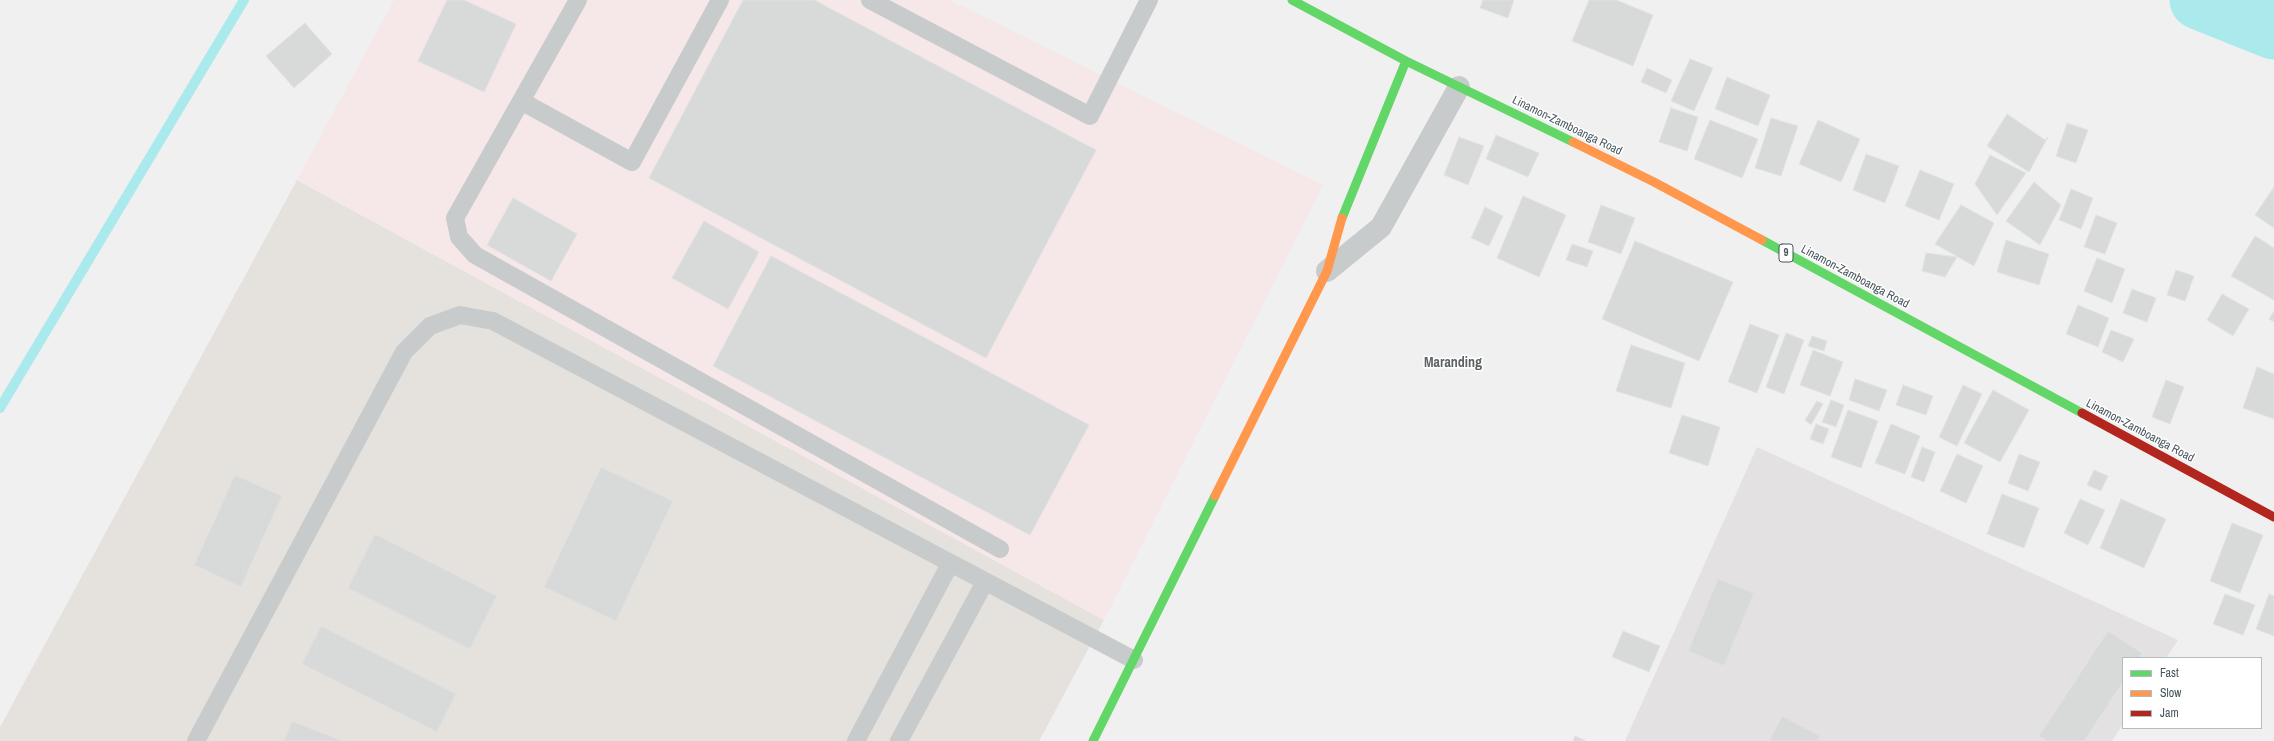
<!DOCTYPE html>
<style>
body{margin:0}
#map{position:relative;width:2274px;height:741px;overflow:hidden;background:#f1f0f0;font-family:"Archivo Narrow",sans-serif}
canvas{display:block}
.legend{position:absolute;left:2122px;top:657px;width:140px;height:72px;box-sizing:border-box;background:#fff;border:1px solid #b5bbbe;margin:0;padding:5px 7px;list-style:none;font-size:12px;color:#47565d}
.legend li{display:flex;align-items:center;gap:8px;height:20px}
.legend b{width:20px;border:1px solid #b5bbbe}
</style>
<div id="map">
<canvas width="2274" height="741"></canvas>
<ul class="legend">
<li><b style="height:5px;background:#63d668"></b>Fast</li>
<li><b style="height:5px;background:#ff974d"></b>Slow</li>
<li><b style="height:5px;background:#b3261e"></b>Jam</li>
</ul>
</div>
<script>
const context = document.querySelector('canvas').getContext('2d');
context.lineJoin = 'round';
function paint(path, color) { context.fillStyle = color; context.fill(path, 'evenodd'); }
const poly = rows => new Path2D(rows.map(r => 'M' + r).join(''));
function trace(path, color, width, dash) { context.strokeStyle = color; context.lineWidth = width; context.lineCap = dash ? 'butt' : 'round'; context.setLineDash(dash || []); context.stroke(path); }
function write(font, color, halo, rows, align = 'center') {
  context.font = font + ' "Archivo Narrow",sans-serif'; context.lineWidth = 3; context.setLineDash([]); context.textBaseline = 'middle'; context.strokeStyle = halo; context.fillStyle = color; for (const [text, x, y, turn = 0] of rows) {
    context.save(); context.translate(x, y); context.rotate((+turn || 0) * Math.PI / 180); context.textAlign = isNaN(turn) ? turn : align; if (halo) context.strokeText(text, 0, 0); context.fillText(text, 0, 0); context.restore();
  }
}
paint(poly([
 [297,180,1104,620,1039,741,0,741,0,727]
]), '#e5e2de');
paint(poly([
 [1757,447,2178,640,2166,658,2123,658,2123,724,2112,741,1625,741]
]), '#e3e1e2');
paint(poly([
 [394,0,950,0,1323,185,1104,620,297,180]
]), '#f6e7e8');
trace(poly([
 [0,408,244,0]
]), '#aaeaed', 10);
trace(poly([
 [2199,0,2274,30]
]), '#aaeaed', 59);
const building = poly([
 [447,0,464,0,516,24,484,92,418,61,447,0],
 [743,0,814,0,1096,150,986,358,649,178,743,0],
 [1483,0,1514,0,1508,18,1480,8,1483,0],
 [1589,0,1616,0,1653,15,1633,66,1572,41,1589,0],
 [305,23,332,54,294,88,266,56,305,23],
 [1690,59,1713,68,1694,111,1671,101,1690,59],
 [1647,68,1672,80,1666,93,1641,82,1647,68],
 [1727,77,1770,95,1758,126,1715,109,1727,77],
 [1671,108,1698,117,1687,151,1659,142,1671,108],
 [2007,114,2045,140,2048,137,2029,172,1987,146,2007,114],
 [1771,118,1798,126,1781,176,1755,168,1771,118],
 [1710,120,1758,139,1742,178,1694,159,1710,120],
 [1818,120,1860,139,1841,182,1799,164,1818,120],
 [2067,123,2088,130,2076,163,2056,156,2067,123],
 [1496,135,1539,153,1528,177,1486,159,1496,135],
 [1459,137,1484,146,1468,185,1444,175,1459,137],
 [1866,154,1899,166,1885,203,1853,190,1866,154],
 [1990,155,2026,173,1997,215,1975,184,1990,155],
 [1920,170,1954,184,1939,220,1905,206,1920,170],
 [2034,182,2061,205,2040,245,2006,221,2034,182],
 [2274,187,2274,228,2255,215,2274,187],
 [2071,189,2093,198,2081,229,2059,220,2071,189],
 [1523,196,1566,215,1539,277,1497,258,1523,196],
 [513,198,577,234,551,281,487,245,513,198],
 [1601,205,1635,218,1621,254,1588,242,1601,205],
 [1961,205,1994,223,1974,266,1935,244,1961,205],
 [1485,207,1503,216,1489,246,1471,238,1485,207],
 [2096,215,2117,223,2105,254,2084,247,2096,215],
 [704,221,759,252,728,309,672,278,704,221],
 [2255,236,2274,248,2274,300,2231,276,2255,236],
 [2006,240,2049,254,2039,285,1997,272,2006,240],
 [1635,241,1733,282,1699,361,1602,319,1635,241],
 [1572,244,1593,251,1587,267,1566,260,1572,244],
 [1926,253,1957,257,1945,277,1922,271,1926,253],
 [771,256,1089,425,1030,535,713,366,771,256],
 [2097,258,2125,269,2112,303,2084,291,2097,258],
 [2176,270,2194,276,2185,301,2167,295,2176,270],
 [2132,289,2156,298,2147,322,2123,313,2132,289],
 [2222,294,2249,309,2233,336,2207,320,2222,294],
 [2078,305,2109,318,2098,347,2066,334,2078,305],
 [2274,311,2274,322,2269,319,2274,311],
 [1750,324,1779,335,1757,393,1728,382,1750,324],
 [2111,330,2134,339,2123,362,2102,352,2111,330],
 [1786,333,1804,340,1784,394,1766,387,1786,333],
 [1812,336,1827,341,1824,351,1808,346,1812,336],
 [1631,345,1685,363,1671,408,1616,391,1631,345],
 [1813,350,1843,362,1830,396,1800,385,1813,350],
 [2257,367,2274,374,2274,419,2243,408,2257,367],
 [1855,379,1887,390,1879,411,1849,400,1855,379],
 [2166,380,2184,387,2170,424,2152,417,2166,380],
 [1903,385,1933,396,1926,415,1896,405,1903,385],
 [1963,385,1982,394,1957,446,1939,437,1963,385],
 [1993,390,2029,410,2000,462,1964,443,1993,390],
 [1831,400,1844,405,1836,427,1822,422,1831,400],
 [1817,401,1823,404,1811,425,1805,420,1817,401],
 [1848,410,1878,421,1861,468,1831,457,1848,410],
 [1682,415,1720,427,1708,466,1669,453,1682,415],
 [1816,424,1829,429,1823,444,1810,439,1816,424],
 [1891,424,1920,436,1905,474,1875,463,1891,424],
 [1922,447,1935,452,1924,482,1911,477,1922,447],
 [1957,454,1983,466,1966,503,1940,491,1957,454],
 [2019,454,2040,462,2028,491,2008,483,2019,454],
 [601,467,673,501,616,621,544,587,601,467],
 [2094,470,2108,476,2101,491,2087,485,2094,470],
 [235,475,282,496,241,587,194,565,235,475],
 [2002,494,2039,508,2024,548,1987,534,2002,494],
 [2080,499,2105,510,2088,545,2064,533,2080,499],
 [2121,499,2166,519,2144,568,2100,548,2121,499],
 [2232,523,2263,535,2240,593,2210,581,2232,523],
 [375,534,497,596,470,649,348,588,375,534],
 [1718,579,1754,593,1724,666,1688,651,1718,579],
 [2225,594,2255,605,2243,635,2213,624,2225,594],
 [2269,594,2274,596,2274,636,2256,629,2269,594],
 [321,626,456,694,437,732,302,664,321,626],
 [1623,631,1660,646,1649,672,1612,657,1623,631],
 [2108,631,2142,653,2139,658,2123,658,2123,682,2084,741,2047,741,2039,736,2108,631],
 [1782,716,1820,736,1817,741,1769,741,1782,716],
 [292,721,343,741,284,741,292,721],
 [1575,736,1586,741,1573,741,1575,736]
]);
paint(building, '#d8d9d9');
trace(building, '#e2e2e3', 1);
trace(poly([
 [578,0,455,218,459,237,475,255,1000,549],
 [870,0,1090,116,1149,0],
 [521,101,632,162,720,0],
 [196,741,404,352,430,326,460,315,493,321,1134,660],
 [856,741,950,564],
 [899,741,985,582]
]), '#c8cbcc', 18);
trace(poly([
 [1327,271,1381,227,1459,87]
]), '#c8cbcc', 22);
trace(poly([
 [1292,0,1406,61,1573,142],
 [1342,218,1406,61],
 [1762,240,2082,413],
 [1093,741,1215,496]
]), '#63d668', 9);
trace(poly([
 [1573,142,1654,182,1762,240],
 [1215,496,1327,271,1342,218]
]), '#ff974d', 9);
trace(poly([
 [2082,413,2274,517]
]), '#b3261e', 9);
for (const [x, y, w] of [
 [1786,253,14]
]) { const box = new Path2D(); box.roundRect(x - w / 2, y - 9, w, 18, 3); context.fillStyle = '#fff'; context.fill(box); trace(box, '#47565d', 1); }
write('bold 11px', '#47565d', null, [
 ["9",1786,253]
]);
write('12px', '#47565d', '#fff', [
 ["Linamon-Zamboanga Road",1567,126,26],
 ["Linamon-Zamboanga Road",1855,277,28],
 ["Linamon-Zamboanga Road",2140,431,28]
]);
write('bold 14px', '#5c6164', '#fff', [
 ["Maranding",1453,363]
]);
</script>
